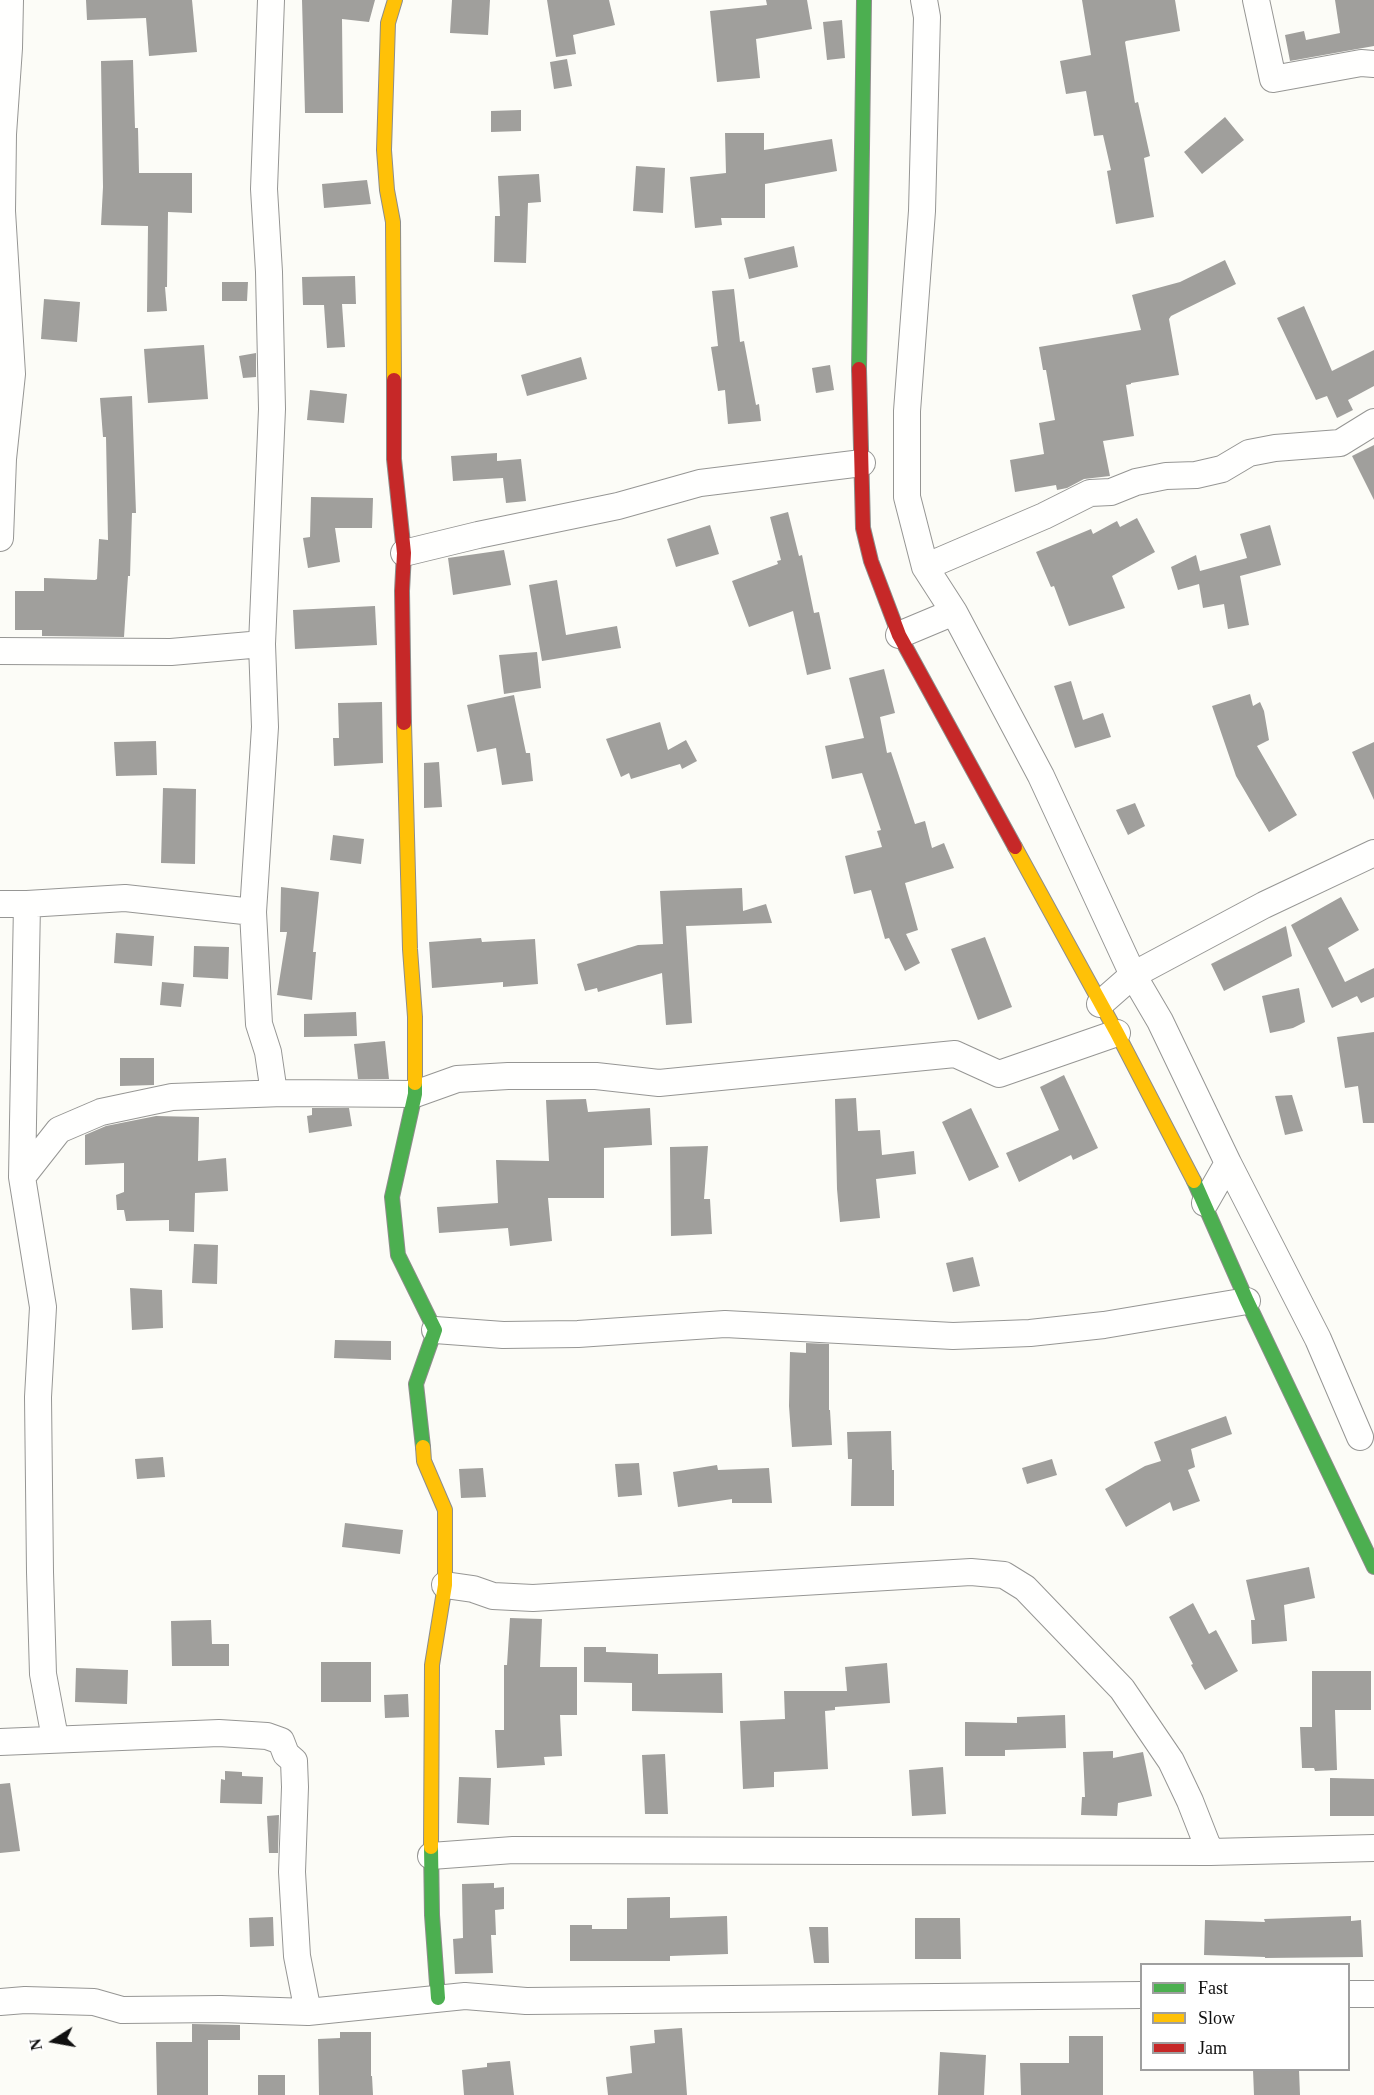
<!DOCTYPE html>
<style>
body{margin:0}
#map{position:relative;width:1374px;height:2095px;overflow:hidden;background:#fcfcf7;font-family:"Times New Roman",serif}
canvas{display:block}
.legend{position:absolute;left:1140px;top:1963px;width:210px;height:108px;box-sizing:border-box;background:#fff;border:2px solid #9f9f9f;margin:0;padding:8px 10px;list-style:none;font-size:18px;color:#101010}
.legend li{display:flex;align-items:center;gap:12px;height:30px}
.legend b{width:30px;border:2px solid #9f9f9f}
.north{position:absolute;left:24px;top:2011px;width:60px;height:60px;-webkit-text-stroke:4px #fff;paint-order:stroke;rotate:259deg;font-size:16px;font-weight:700;line-height:24px;text-align:center;color:#101010}
.north::after{content:'';display:block;margin:auto;width:21px;height:27px;background:#101010;clip-path:polygon(50% 0,100% 100%,50% 72%,0 100%)}
</style>
<div id="map">
<canvas width="1374" height="2095"></canvas>
<ul class="legend">
<li><b style="height:8px;background:#4caf50"></b>Fast</li>
<li><b style="height:8px;background:#ffc107"></b>Slow</li>
<li><b style="height:8px;background:#c62828"></b>Jam</li>
</ul>
<div class="north">N</div>
</div>
<script>
const context = document.querySelector('canvas').getContext('2d');
context.lineJoin = 'round';
function paint(path, color) { context.fillStyle = color; context.fill(path, 'evenodd'); }
const poly = rows => new Path2D(rows.map(r => 'M' + r).join(''));
function trace(path, color, width, dash) { context.strokeStyle = color; context.lineWidth = width; context.lineCap = dash ? 'butt' : 'round'; context.setLineDash(dash || []); context.stroke(path); }
paint(poly([
 [86,0,192,0,197,52,149,56,146,18,87,20],
 [302,0,375,0,369,22,342,19,343,113,305,113],
 [452,0,490,0,488,35,450,33],
 [547,0,609,0,615,25,573,35,576,54,556,57],
 [766,0,807,0,812,29,756,39,760,78,717,82,710,11,767,5],
 [1082,0,1175,0,1180,31,1126,41,1125,42,1135,103,1138,102,1150,156,1144,158,1154,217,1116,224,1107,171,1111,170,1103,135,1094,136,1086,91,1066,94,1060,61,1091,55],
 [1335,0,1374,0,1374,46,1290,61,1285,35,1304,31,1306,40,1340,33],
 [842,20,845,58,827,60,823,22],
 [567,59,572,86,554,89,550,62],
 [133,60,135,128,138,128,139,173,192,173,192,213,168,212,167,287,165,287,167,311,147,312,148,226,101,225,103,187,101,61],
 [521,110,521,131,491,132,491,111],
 [1225,117,1244,140,1202,174,1184,152],
 [725,133,764,133,764,150,832,139,837,171,765,184,765,218,721,218,722,225,695,228,690,177,726,173],
 [636,166,665,168,663,213,633,211],
 [539,174,541,202,528,203,526,263,494,262,495,216,500,216,498,176],
 [367,180,371,204,324,208,322,184],
 [794,246,798,267,749,279,744,258],
 [1225,260,1236,284,1171,316,1169,319,1179,375,1131,383,1131,384,1126,385,1134,436,1103,441,1110,476,1084,479,1067,488,1057,490,1056,485,1015,492,1010,460,1044,454,1039,423,1055,420,1046,370,1043,370,1039,347,1141,330,1132,295,1180,282],
 [355,276,356,304,342,304,345,347,327,348,324,305,303,305,302,277],
 [222,282,248,282,247,301,222,301],
 [734,289,740,342,744,341,756,405,759,404,761,421,728,424,725,390,718,391,711,347,718,346,712,291],
 [44,299,80,302,77,342,41,339],
 [1304,306,1332,371,1374,350,1374,386,1348,400,1353,410,1337,418,1327,396,1316,400,1277,318],
 [204,345,208,399,148,403,144,349],
 [256,353,256,377,243,378,239,356],
 [581,357,587,379,527,396,521,375],
 [830,365,834,390,816,393,812,368],
 [310,390,347,394,344,423,307,420],
 [132,396,136,513,132,513,130,576,128,576,124,637,42,636,42,630,15,630,15,591,44,591,44,578,95,580,97,579,99,539,108,540,106,437,103,437,100,398],
 [1374,445,1374,500,1352,456],
 [497,453,497,461,521,459,526,501,506,503,503,478,453,481,451,456],
 [311,497,373,498,372,528,335,528,340,562,308,568,303,538,310,537],
 [788,512,799,556,802,555,814,613,819,612,831,669,807,675,793,611,749,627,732,581,778,564,777,561,781,560,770,517],
 [1137,518,1155,552,1112,576,1125,608,1069,626,1054,586,1051,587,1036,552,1091,529,1093,534,1117,521,1120,527],
 [710,525,719,554,676,567,667,539],
 [1270,525,1281,565,1240,576,1249,625,1228,629,1224,604,1203,608,1199,584,1178,590,1171,567,1196,555,1200,571,1247,558,1240,534],
 [504,550,511,585,453,595,448,558],
 [557,580,566,635,617,626,621,648,542,661,529,585],
 [375,606,377,645,295,649,293,610],
 [537,652,541,688,504,694,499,655],
 [884,669,895,713,880,717,887,753,891,752,915,824,925,821,932,848,944,843,954,868,905,883,918,930,906,934,920,963,905,971,889,938,885,939,871,890,854,894,845,856,882,847,877,831,881,830,862,773,832,779,825,746,864,738,849,678],
 [1071,681,1083,720,1103,713,1111,737,1075,748,1054,686],
 [1250,694,1253,706,1260,702,1264,711,1269,740,1257,746,1297,815,1269,832,1236,776,1212,706],
 [514,695,526,753,530,753,533,781,502,785,496,748,477,752,467,705],
 [382,702,383,763,334,766,333,738,339,738,338,703],
 [660,722,668,750,686,740,697,761,682,769,680,764,631,779,629,773,621,777,606,739],
 [156,741,157,775,116,776,114,742],
 [1374,742,1374,800,1352,752],
 [439,762,442,807,424,808,424,763],
 [163,788,196,789,195,864,161,863],
 [1135,803,1145,826,1128,835,1116,810],
 [333,835,364,839,361,864,330,860],
 [281,887,319,892,313,952,316,952,312,1000,277,995,287,932,280,932],
 [742,888,743,911,766,904,772,923,686,926,692,1023,666,1025,662,973,598,992,597,988,585,991,577,964,638,945,663,944,660,891],
 [1341,897,1359,930,1328,948,1345,982,1374,968,1374,997,1361,1003,1357,996,1332,1008,1291,925],
 [1286,926,1292,956,1224,991,1211,964],
 [116,933,154,936,152,966,114,963],
 [985,937,1012,1007,978,1020,951,949],
 [481,938,482,942,535,939,538,984,503,987,503,982,432,988,429,942],
 [194,946,229,947,228,979,193,977],
 [162,982,184,984,181,1007,160,1005],
 [1299,988,1305,1022,1293,1028,1270,1033,1262,996],
 [356,1012,357,1036,304,1037,304,1014],
 [1374,1032,1374,1123,1363,1123,1358,1086,1345,1088,1337,1037],
 [385,1041,389,1079,358,1079,354,1044],
 [120,1058,154,1058,154,1085,120,1086],
 [1064,1075,1098,1148,1073,1160,1071,1155,1019,1182,1006,1153,1059,1130,1040,1087],
 [1292,1095,1303,1131,1285,1135,1275,1096],
 [856,1098,858,1131,880,1130,882,1155,914,1151,916,1174,876,1179,880,1218,840,1222,837,1189,835,1099],
 [586,1099,588,1112,650,1108,652,1145,604,1148,604,1198,548,1198,552,1241,510,1246,508,1228,439,1233,437,1207,498,1203,496,1160,549,1161,546,1100],
 [312,1108,349,1108,352,1126,309,1133,307,1116,312,1115],
 [971,1108,999,1167,969,1181,942,1122],
 [156,1116,199,1117,198,1161,226,1158,228,1191,195,1193,194,1232,169,1231,169,1220,126,1221,124,1210,117,1210,116,1195,124,1192,124,1163,85,1165,85,1135,106,1126],
 [708,1146,704,1199,710,1199,712,1234,671,1236,670,1147],
 [194,1244,218,1245,217,1284,192,1283],
 [973,1257,980,1286,953,1292,946,1263],
 [130,1288,162,1290,163,1328,132,1330],
 [335,1340,391,1341,391,1360,334,1358],
 [806,1343,829,1344,829,1410,830,1410,832,1445,792,1447,789,1406,790,1352,806,1353],
 [1226,1416,1232,1434,1191,1449,1195,1467,1188,1470,1200,1501,1173,1511,1170,1502,1126,1527,1105,1489,1145,1466,1161,1461,1154,1442],
 [891,1431,892,1470,894,1470,894,1506,851,1506,852,1459,848,1459,847,1432],
 [163,1457,165,1477,137,1479,135,1459],
 [1052,1459,1057,1475,1027,1484,1022,1468],
 [639,1463,642,1495,618,1497,615,1464],
 [717,1465,718,1470,769,1468,772,1503,732,1503,732,1499,678,1507,673,1472],
 [483,1468,486,1497,461,1498,459,1469],
 [345,1523,403,1530,400,1554,342,1547],
 [1309,1567,1315,1598,1284,1605,1287,1641,1252,1644,1251,1620,1255,1620,1246,1580],
 [1193,1603,1209,1634,1216,1630,1238,1671,1205,1690,1191,1665,1193,1664,1169,1617],
 [510,1618,542,1619,540,1667,577,1667,577,1715,560,1715,562,1756,544,1757,545,1765,497,1768,495,1730,504,1730,504,1665,507,1665],
 [211,1620,212,1644,229,1644,229,1666,172,1666,171,1621],
 [584,1647,606,1647,606,1652,658,1654,658,1674,722,1673,723,1713,632,1711,632,1683,584,1682],
 [321,1662,371,1662,371,1702,321,1702],
 [887,1663,890,1703,835,1707,835,1710,825,1711,828,1769,774,1772,774,1787,743,1789,740,1721,785,1719,784,1691,847,1691,845,1667],
 [76,1668,128,1670,127,1704,75,1702],
 [1312,1671,1371,1671,1371,1710,1335,1710,1337,1770,1315,1771,1314,1768,1302,1768,1300,1727,1312,1727],
 [408,1694,409,1717,385,1718,384,1695],
 [1065,1715,1066,1748,1005,1750,1005,1756,965,1756,965,1722,1017,1723,1017,1717],
 [1113,1751,1113,1758,1143,1752,1152,1796,1118,1803,1117,1816,1081,1815,1082,1797,1085,1797,1083,1752],
 [665,1754,668,1814,645,1814,642,1755],
 [943,1767,946,1814,912,1816,909,1770],
 [225,1771,242,1772,242,1776,263,1777,262,1804,220,1803,221,1779,225,1780],
 [459,1777,491,1778,489,1825,457,1823],
 [1330,1778,1374,1779,1374,1816,1330,1816],
 [10,1783,20,1851,0,1853,0,1784],
 [279,1815,278,1853,269,1853,267,1816],
 [494,1883,494,1888,504,1887,504,1909,495,1910,496,1935,491,1935,493,1973,455,1974,453,1939,463,1938,462,1884],
 [670,1897,670,1918,727,1916,728,1954,670,1956,670,1961,570,1961,570,1925,592,1925,592,1929,627,1929,627,1898],
 [1351,1916,1351,1921,1361,1920,1363,1957,1265,1958,1265,1957,1204,1955,1205,1920,1265,1922,1264,1919],
 [273,1917,274,1946,250,1947,249,1918],
 [915,1918,960,1918,961,1959,915,1959],
 [809,1927,828,1927,829,1963,814,1963],
 [192,2024,240,2025,240,2040,208,2040,208,2095,157,2095,156,2042,192,2042],
 [682,2028,687,2095,608,2095,606,2077,632,2073,630,2046,655,2043,654,2030],
 [340,2032,371,2032,371,2076,372,2076,373,2095,319,2095,318,2039,340,2038],
 [1069,2036,1103,2036,1103,2095,1021,2095,1020,2063,1069,2063],
 [940,2052,986,2055,984,2095,938,2095],
 [510,2061,514,2095,464,2095,462,2070,487,2067,487,2063],
 [1253,2070,1299,2070,1300,2095,1254,2095],
 [258,2075,285,2075,285,2095,258,2095]
]), '#a09f9c');
const street = poly([
 [271,0,264,189,269,272,272,409,262,644,265,727,253,912,259,1024,268,1052,274,1093],
 [924,0,927,17,922,211,907,411,907,497,925,567],
 [1256,0,1273,79,1361,63,1374,64],
 [0,538,3,459,12,374,2,211,3,134,9,48,10,0],
 [404,553,478,535,618,506,700,483,862,463],
 [954,612,925,567,1044,516,1090,493,1111,492,1136,482,1166,476,1196,475,1222,469,1249,453,1275,448,1340,443,1374,422],
 [899,635,954,612,1041,776,1133,975,1160,1021,1228,1163,1205,1203],
 [0,651,171,652,262,644],
 [0,904,27,904,125,898,253,912],
 [27,904,22,1177,43,1307,38,1397,40,1572,43,1674,55,1738],
 [1100,1004,1133,975,1264,905,1374,853],
 [1228,1163,1318,1339,1360,1437],
 [22,1177,59,1130,101,1112,172,1097,283,1093,415,1094,457,1079,508,1076,596,1076,659,1083,955,1054,999,1074,1117,1033],
 [435,1330,503,1335,578,1334,725,1324,953,1336,1030,1333,1104,1325,1247,1301],
 [445,1585,473,1589,493,1596,533,1598,971,1572,1004,1575,1025,1588,1122,1689,1171,1761,1190,1801,1210,1852],
 [0,1742,219,1733,267,1736,281,1741,286,1754,294,1761,295,1787,292,1872,297,1956,308,2012],
 [431,1856,513,1850,1210,1852,1374,1848],
 [1348,1994,1374,1994],
 [0,2002,25,2000,94,2002,122,2010,221,2009,308,2012,465,1996,526,2001,1142,1995]
]);
const fast = poly([
 [859,369,864,0],
 [415,1083,415,1094,392,1197,398,1255,435,1330,416,1384,423,1447],
 [1194,1181,1247,1301,1374,1567],
 [431,1847,432,1915,438,1998]
]);
const slow = poly([
 [394,380,393,222,387,190,384,150,388,23,395,0],
 [404,723,410,949,415,1017,415,1083],
 [1015,847,1117,1033,1194,1181],
 [423,1447,424,1461,445,1510,445,1585,432,1665,431,1847]
]);
const jam = poly([
 [859,369,863,528,871,561,899,635,1015,847],
 [394,380,394,459,404,553,402,591,404,723]
]);
trace(street, '#969694', 28);
trace(fast, '#8d8d8b', 16);
trace(slow, '#8d8d8b', 16);
trace(jam, '#8d8d8b', 16);
trace(street, '#fffffe', 26);
trace(fast, '#4caf50', 14);
trace(slow, '#ffc107', 14);
trace(jam, '#c62828', 14);
</script>
